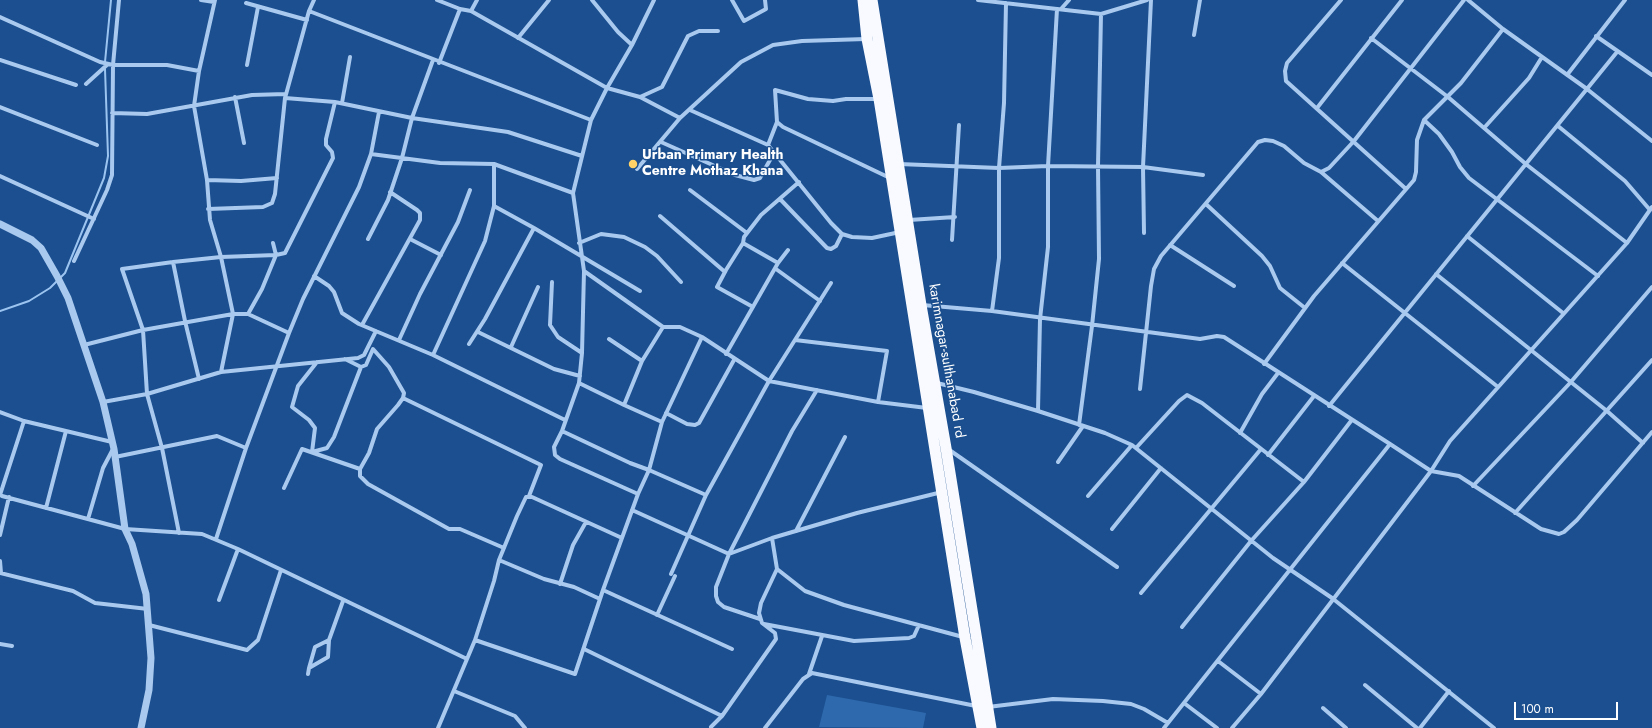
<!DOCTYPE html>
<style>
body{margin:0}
#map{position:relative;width:1652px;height:728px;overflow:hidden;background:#1b4f8f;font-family:Jost,sans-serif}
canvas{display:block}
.scale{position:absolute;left:1514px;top:702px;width:104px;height:18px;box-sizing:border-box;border:2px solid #fff;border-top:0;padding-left:5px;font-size:12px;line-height:14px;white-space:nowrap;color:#fff;-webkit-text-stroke:3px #1b4f8f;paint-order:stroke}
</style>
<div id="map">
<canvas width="1652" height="728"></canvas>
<div class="scale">100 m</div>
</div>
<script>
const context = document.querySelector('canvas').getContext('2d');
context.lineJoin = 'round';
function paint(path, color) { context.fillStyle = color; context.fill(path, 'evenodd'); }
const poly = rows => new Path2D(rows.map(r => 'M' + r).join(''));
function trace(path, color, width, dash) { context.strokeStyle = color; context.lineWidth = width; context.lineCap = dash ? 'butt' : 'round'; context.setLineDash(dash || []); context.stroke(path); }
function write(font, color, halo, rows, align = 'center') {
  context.font = font + ' Jost,sans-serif'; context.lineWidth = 3; context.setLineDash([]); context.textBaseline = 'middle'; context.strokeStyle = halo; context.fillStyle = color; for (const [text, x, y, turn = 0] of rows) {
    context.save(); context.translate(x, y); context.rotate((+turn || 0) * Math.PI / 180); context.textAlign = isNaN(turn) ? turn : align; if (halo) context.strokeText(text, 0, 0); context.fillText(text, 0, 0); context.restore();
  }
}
paint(poly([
 [827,695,926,713,923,728,819,727]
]), '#2e69ad');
trace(poly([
 [105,62,111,0],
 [60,278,65,273,104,178,108,156,105,69],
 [0,311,29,301,50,288,57,281]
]), '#9cc4f0', 2);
trace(poly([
 [201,0,214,2],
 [215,0,199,71,194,106,207,180,210,220,221,257,233,314,221,372],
 [437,0,460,9,471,11,607,88,591,120,573,193,584,271,582,353,579,383,562,431,630,463,649,470,706,495,769,381,878,402,927,408],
 [592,0,618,32,632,45,654,0],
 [732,0,744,21,766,9,765,0],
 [978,0,1101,14,1147,0],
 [1341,0,1287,63,1285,71,1286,81,1406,189],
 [1468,0,1503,29,1587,89,1652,141],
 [246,3,307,20],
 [1061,9,1069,0],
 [309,11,591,120],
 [471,11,477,0],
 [0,17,100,62,113,65,167,65,199,71],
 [1194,35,1200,0],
 [1596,36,1652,75],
 [518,38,549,0],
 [1371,38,1448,97,1527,165,1627,243,1652,207],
 [632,45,607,88,640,97,680,118],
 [0,60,76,85],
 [439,63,460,9],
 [247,65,258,7],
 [1567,75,1625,0],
 [86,84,108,64],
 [235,97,244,143],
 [640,97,662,87,688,36,699,31,718,31],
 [285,98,335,102,412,118,508,132,582,156],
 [878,99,846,99,833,101,808,99,775,90,777,122,783,127,890,178],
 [342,103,350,57],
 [0,107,97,145],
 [1317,108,1402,0],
 [690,110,768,145,831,223,842,234,852,237,872,238,900,232],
 [379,112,371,154,440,163,494,164,573,193],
 [112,113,147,114,252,95,286,94],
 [1424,120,1439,134,1452,152,1460,167,1469,178,1598,276],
 [1558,126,1625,181,1650,210],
 [1484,128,1529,78,1542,57],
 [661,142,735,175,754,180,760,178,762,174,774,153],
 [768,145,777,122],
 [494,164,494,206,534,228,640,291],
 [899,164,999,168,1048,166,1143,167,1203,175],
 [637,169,680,118,741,62,773,45,802,41,866,39],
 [1321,172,1378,221],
 [0,176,94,219],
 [207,180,241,181,277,178],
 [690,190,747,233],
 [780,199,827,248,831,249,836,246,842,234],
 [1207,205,1262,256,1270,266,1280,288,1305,308],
 [208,209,263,207,272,203,275,194,285,98,309,11,314,0],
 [660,216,725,272],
 [909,220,955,217],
 [1144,233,1143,167,1151,0],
 [1467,236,1563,313],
 [368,239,388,200,402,158,412,118,433,60],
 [410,239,441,255],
 [952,240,959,125],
 [579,243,601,234,624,237,645,247,657,256,681,282],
 [743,243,744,237,761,215,799,182],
 [1170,245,1234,286],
 [74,261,107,190,112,175,113,65,119,0],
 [173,262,122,269,143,330,147,394,162,448,179,533],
 [1342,263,1498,387],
 [776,269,820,301],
 [584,271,663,327],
 [1436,274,1607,411,1643,443],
 [314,276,329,286,334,292,342,313,359,324,433,355,565,420],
 [552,282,550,325,558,337,582,353],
 [922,305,992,311,1200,339,1217,336,1224,337,1390,444],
 [753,307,717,287,726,270,743,243,778,263],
 [992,311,999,258,999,168,1004,103,1006,3],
 [248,314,262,289,276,255,273,243],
 [362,325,420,220,420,213,417,210,390,192],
 [478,332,554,369,580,376],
 [399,340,420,294,458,222,470,190],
 [795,340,887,351,878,402],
 [469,344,485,319,534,228],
 [84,345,143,330,233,314,248,314,289,333],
 [511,347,538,287],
 [726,354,778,263,788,250],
 [433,355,485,241,494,206],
 [345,359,361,367,366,365,373,349,389,367,404,393,403,398,398,405,377,429,369,453,360,469,360,476,368,484,449,529,460,529,504,548],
 [642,361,663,327,680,327,702,337],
 [317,362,298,386,292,407,309,420,315,428,312,452,327,448,334,437,361,367],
 [1264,364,1314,296,1414,180,1416,172,1417,140,1424,120,1461,83,1503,29],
 [199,379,185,321,173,262,221,257,276,255,285,253,333,158,332,152,326,145,326,139,335,102],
 [579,383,624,405,642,361,609,339],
 [937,383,974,392,1038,411,1105,433,1132,445,1273,558,1332,598,1494,728],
 [1140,389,1151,286,1154,269,1161,256,1258,142,1265,140,1273,141,1284,146,1304,163,1321,172,1329,168,1354,141,1464,0],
 [817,390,792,431,729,554,772,538,857,513,942,492],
 [403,398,541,465,529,496],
 [103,402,147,394,221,372,358,358,364,355,376,331],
 [1329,406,1617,52],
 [1038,411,1040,319,1048,247,1048,166,1057,9],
 [0,412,24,421],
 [666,413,687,424,695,425,699,423,734,360],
 [662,422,702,337,769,381,831,283],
 [1079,425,1092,326,1099,259,1098,166,1101,14],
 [562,431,554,447,555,455,560,459,638,494],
 [1240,433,1262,394,1278,373],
 [1136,448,1179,401,1187,395,1202,403,1304,482],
 [948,449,1117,567],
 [1268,455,1314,396],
 [115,457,217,436,246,448],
 [1058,462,1083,426],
 [1473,486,1570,383,1652,287],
 [284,488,302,449,360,469],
 [0,495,24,421,112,442],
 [2,496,125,529,202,534,238,549,219,600],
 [1088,496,1132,445],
 [46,508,66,431],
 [632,510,729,554,716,587,716,596,718,602,724,607,760,619],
 [1515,513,1652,360],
 [88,519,103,468,113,449],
 [1112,529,1161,468],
 [796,531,845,437],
 [0,535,9,497],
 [216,539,246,448,289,333,303,299,359,187,371,154],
 [238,549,467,659],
 [499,560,544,579,574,587,600,599],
 [0,561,1,573],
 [777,569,805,591,844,605,963,637],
 [0,573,73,591,95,603,148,609],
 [671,574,706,495],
 [560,584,573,545,586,522],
 [603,590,732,649],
 [1141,593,1261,449],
 [657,615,675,576],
 [764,624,854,641,909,638,914,636,919,625],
 [149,625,247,650,258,640,281,570],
 [1182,627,1251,541,1304,482,1351,421],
 [329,640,343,601],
 [475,640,494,581,499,560,517,516,526,497,532,497,622,538],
 [0,644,12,646],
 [584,649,722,716],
 [1218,661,1261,694],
 [308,674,309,668,328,657,329,640,315,647,309,668],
 [809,674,822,636],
 [1365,685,1417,728],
 [454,691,515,716,525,728],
 [1184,703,1217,728],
 [988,707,1053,699,1103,701,1131,704,1144,709,1168,723],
 [1323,708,1346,728],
 [711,727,722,716,776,639,775,633,762,623,759,613,761,603,777,569,772,538],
 [438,728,475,640,575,674,603,590,638,494,649,470,662,422,624,405],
 [765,728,803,679,812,673,976,706],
 [1164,728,1390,444,1431,471,1459,476,1541,529,1559,534,1564,532,1577,520,1652,432],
 [1232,728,1261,694,1431,471,1450,441,1627,243],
 [1420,728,1449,691]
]), '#a9c9ee', 4);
trace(poly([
 [0,224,32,240,41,248,57,276,68,298,103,402,114,449,125,529,132,544,146,594,151,658,149,690,141,728]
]), '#a9c9ee', 7);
trace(poly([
 [863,0,867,39,879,99,965,638,982,728],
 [872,0,921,305,946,448,991,728]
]), '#f8faff', 11);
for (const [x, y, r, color] of [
 [633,164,5,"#ffd166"]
]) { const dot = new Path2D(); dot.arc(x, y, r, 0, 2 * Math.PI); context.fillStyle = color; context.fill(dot); trace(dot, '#1b4f8f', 1.5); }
write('bold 14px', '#fff', '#1b4f8f', [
 ["Urban Primary Health",642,156],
 ["Centre Mothaz Khana",642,172]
], 'left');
write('14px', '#fff', '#1b4f8f', [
 ["karimnagar-sulthanabad rd",946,361,80]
]);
</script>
